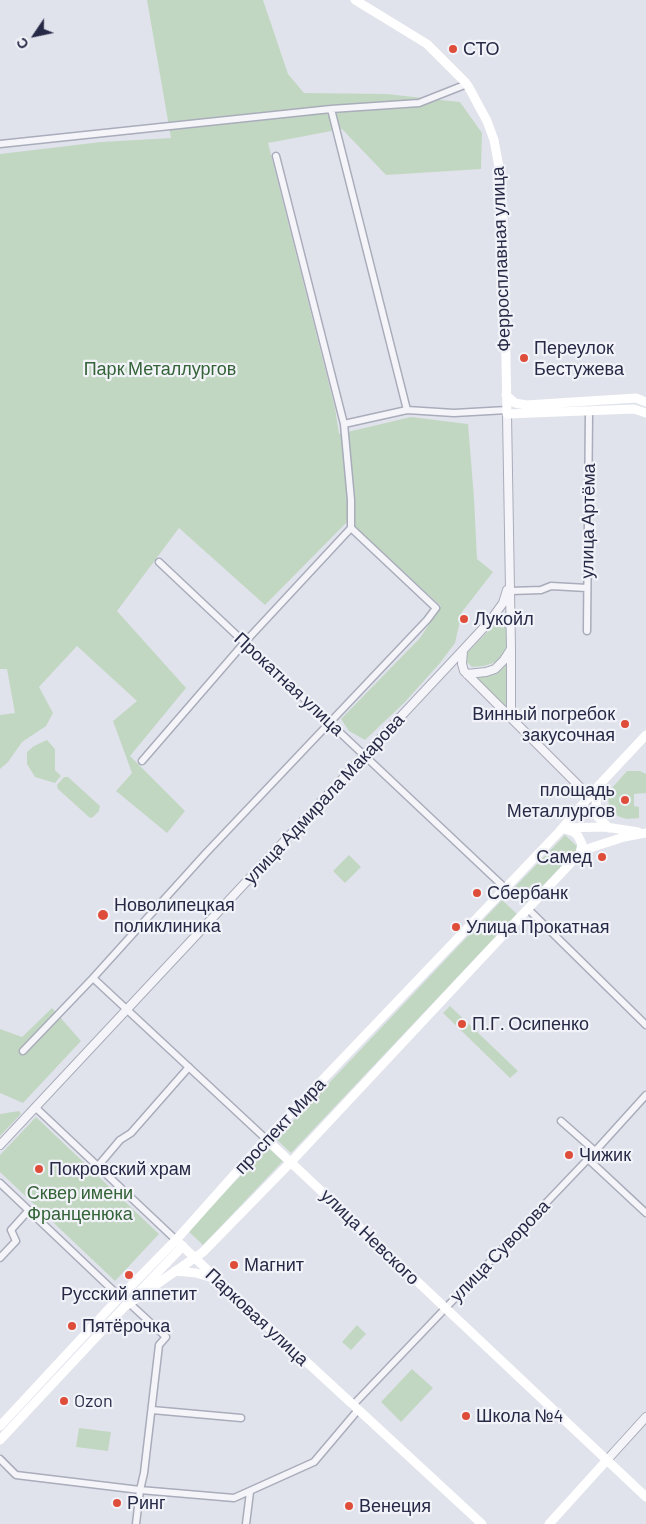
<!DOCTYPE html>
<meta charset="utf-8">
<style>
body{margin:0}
#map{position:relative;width:646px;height:1524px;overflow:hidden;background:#e1e3ec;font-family:Barlow,sans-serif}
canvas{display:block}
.north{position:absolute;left:10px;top:10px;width:50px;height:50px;-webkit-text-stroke:4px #f2f3f9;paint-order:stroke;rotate:236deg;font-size:14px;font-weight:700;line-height:20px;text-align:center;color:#272a46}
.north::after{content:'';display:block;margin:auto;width:18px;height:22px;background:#272a46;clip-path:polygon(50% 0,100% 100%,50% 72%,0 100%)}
</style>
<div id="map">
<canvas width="646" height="1524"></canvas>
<div class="north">С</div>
</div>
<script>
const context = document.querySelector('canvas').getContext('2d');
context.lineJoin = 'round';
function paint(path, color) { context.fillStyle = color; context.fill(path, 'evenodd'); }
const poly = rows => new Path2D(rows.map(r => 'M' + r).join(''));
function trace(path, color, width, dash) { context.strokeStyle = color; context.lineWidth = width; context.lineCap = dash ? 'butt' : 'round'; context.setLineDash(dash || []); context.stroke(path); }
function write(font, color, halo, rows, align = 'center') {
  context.font = font + ' Barlow,sans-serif'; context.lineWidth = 4.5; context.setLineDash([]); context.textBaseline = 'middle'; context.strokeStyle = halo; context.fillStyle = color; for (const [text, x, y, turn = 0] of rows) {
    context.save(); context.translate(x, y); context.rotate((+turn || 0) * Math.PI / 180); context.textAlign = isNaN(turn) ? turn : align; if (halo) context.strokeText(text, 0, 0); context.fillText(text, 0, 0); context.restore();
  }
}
paint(poly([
 [147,0,263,0,288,74,304,93,387,94,460,102,482,133,481,169,386,175,342,129,268,143,335,408,339,434,411,417,468,424,474,498,477,559,493,572,462,612,455,643,440,663,404,703,365,740,349,731,341,719,420,638,441,606,348,521,265,605,179,528,117,611,186,688,130,756,185,811,167,833,116,791,132,773,113,721,137,701,77,646,39,687,53,713,46,726,22,742,8,762,0,769,0,715,15,713,7,669,0,669,0,154,101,142,171,138],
 [496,623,503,625,508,629,507,650,496,662,484,666,472,667,466,661,466,654],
 [506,665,508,665,507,706,505,707,474,677,475,676,492,675,497,673],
 [47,740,55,749,55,770,61,776,55,783,35,777,27,764,27,752,34,746],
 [627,771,640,771,646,774,646,793,634,794,634,806,639,807,639,818,627,819,620,817,614,814,609,807,608,796,611,789],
 [64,777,68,777,100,806,99,811,93,817,90,818,58,789,57,785],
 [565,835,579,848,527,902,513,889],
 [349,855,361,867,345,883,333,871],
 [502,900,517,914,291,1153,276,1139],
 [450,1006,518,1071,510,1078,443,1013],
 [52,1008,81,1041,23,1103,0,1093,0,1029,22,1037],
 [19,1111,21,1114,0,1136,0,1114],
 [36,1117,159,1234,115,1281,0,1172,0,1155],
 [268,1147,283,1161,203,1245,188,1231],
 [357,1325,366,1334,351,1350,342,1342],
 [412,1369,433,1388,401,1422,381,1402],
 [79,1428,111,1432,108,1451,76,1447]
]), '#c2d7c2');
const minor = poly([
 [331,109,407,410],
 [0,144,331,109,419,103,467,84],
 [344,424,407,410,454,413,507,410],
 [159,562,505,888],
 [510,591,541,590,551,586,587,588],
 [587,631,589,411],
 [142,761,245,642,351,528],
 [528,909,646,1025],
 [93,978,266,1139],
 [23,1051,93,978,206,853,427,620,436,608,351,528,351,500,344,424,276,156],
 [35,1107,176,1240],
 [561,1121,595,1151],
 [588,1159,646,1213],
 [98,1166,120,1140,131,1133,189,1067],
 [0,1183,120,1297],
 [0,1258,16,1241,11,1230,29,1210],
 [129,1303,166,1337,159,1345,144,1473,140,1490,136,1524],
 [353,1405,588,1159,646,1095],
 [152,1410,241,1418],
 [0,1459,16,1475,140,1490,234,1498,314,1462,358,1410],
 [246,1524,250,1492]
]);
const tertiary = poly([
 [490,621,503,603,507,590],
 [511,626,503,620,496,620,489,622,463,650,462,664,464,671,583,790,587,800],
 [511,650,511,718],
 [467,674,486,672,495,669,504,660,511,649,507,414],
 [0,1145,463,650],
 [607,1460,646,1417]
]);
trace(minor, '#a9acba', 9);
trace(tertiary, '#a9acba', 10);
trace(minor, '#f5f5f9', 6);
trace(tertiary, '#f5f5f9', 8);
trace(poly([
 [355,0,427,44,467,84,487,121,494,140,501,178,504,250,507,414,634,409,646,413],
 [506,395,515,403,526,405,636,398,646,402],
 [600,786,596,801,598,817,609,828],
 [563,828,606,827,638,832],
 [565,829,574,832,578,836,582,844,580,853],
 [266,1139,646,1497],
 [176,1240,218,1280,482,1524],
 [175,1271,196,1273,213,1278],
 [139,1292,183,1246],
 [124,1307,203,1252,291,1162,580,853,590,848,624,837,646,833],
 [0,1426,117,1300,176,1240,266,1139,559,832,601,783,646,735],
 [0,1440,128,1303],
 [549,1524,607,1460]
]), '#fff', 9);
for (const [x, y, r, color] of [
 [453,49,5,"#de4d39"],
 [524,358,5,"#de4d39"],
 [464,619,5,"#de4d39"],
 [625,724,5,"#de4d39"],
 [625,800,5,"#de4d39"],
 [602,857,5,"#de4d39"],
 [477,893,5,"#de4d39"],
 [103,915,6,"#de4d39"],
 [456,927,5,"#de4d39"],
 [462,1024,5,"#de4d39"],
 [569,1155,5,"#de4d39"],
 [39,1169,5,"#de4d39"],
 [234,1265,5,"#de4d39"],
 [129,1275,5,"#de4d39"],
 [72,1326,5,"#de4d39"],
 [64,1401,5,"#de4d39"],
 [466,1416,5,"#de4d39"],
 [117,1503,5,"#de4d39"],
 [349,1506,5,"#de4d39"]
]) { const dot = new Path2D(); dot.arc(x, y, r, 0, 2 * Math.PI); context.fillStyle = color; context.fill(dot); trace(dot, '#f2f3f9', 2); }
write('18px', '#272a46', '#f2f3f9', [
 ["СТО",463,49],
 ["Переулок",534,348],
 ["Бестужева",534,369],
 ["Лукойл",474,619],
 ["Винный погребок",615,714,"right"],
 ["закусочная",615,735,"right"],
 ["площадь",615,790,"right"],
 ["Металлургов",615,811,"right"],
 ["Самед",592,857,"right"],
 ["Сбербанк",487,893],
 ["Новолипецкая",114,905],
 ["поликлиника",114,926],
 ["Улица Прокатная",466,927],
 ["П.Г. Осипенко",472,1024],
 ["Чижик",579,1155],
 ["Покровский храм",49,1169],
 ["Магнит",244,1265],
 ["Русский аппетит",129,1294,"center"],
 ["Пятёрочка",82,1326],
 ["Ozon",74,1401],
 ["Школа №4",476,1416],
 ["Ринг",127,1503],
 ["Венеция",359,1506]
], 'left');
write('18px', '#272a46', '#f2f3f9', [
 ["Ферросплавная улица",501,259,-92],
 ["улица Артёма",588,521,-89],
 ["Прокатная улица",289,684,43],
 ["улица Адмирала Макарова",324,799,-47],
 ["проспект Мира",280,1126,-47],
 ["улица Невского",370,1237,44],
 ["улица Суворова",500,1251,-46],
 ["Парковая улица",257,1317,43]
]);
write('18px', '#336337', '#f2f3f9', [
 ["Парк Металлургов",160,369],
 ["Сквер имени",80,1193],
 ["Франценюка",80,1214]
]);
</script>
